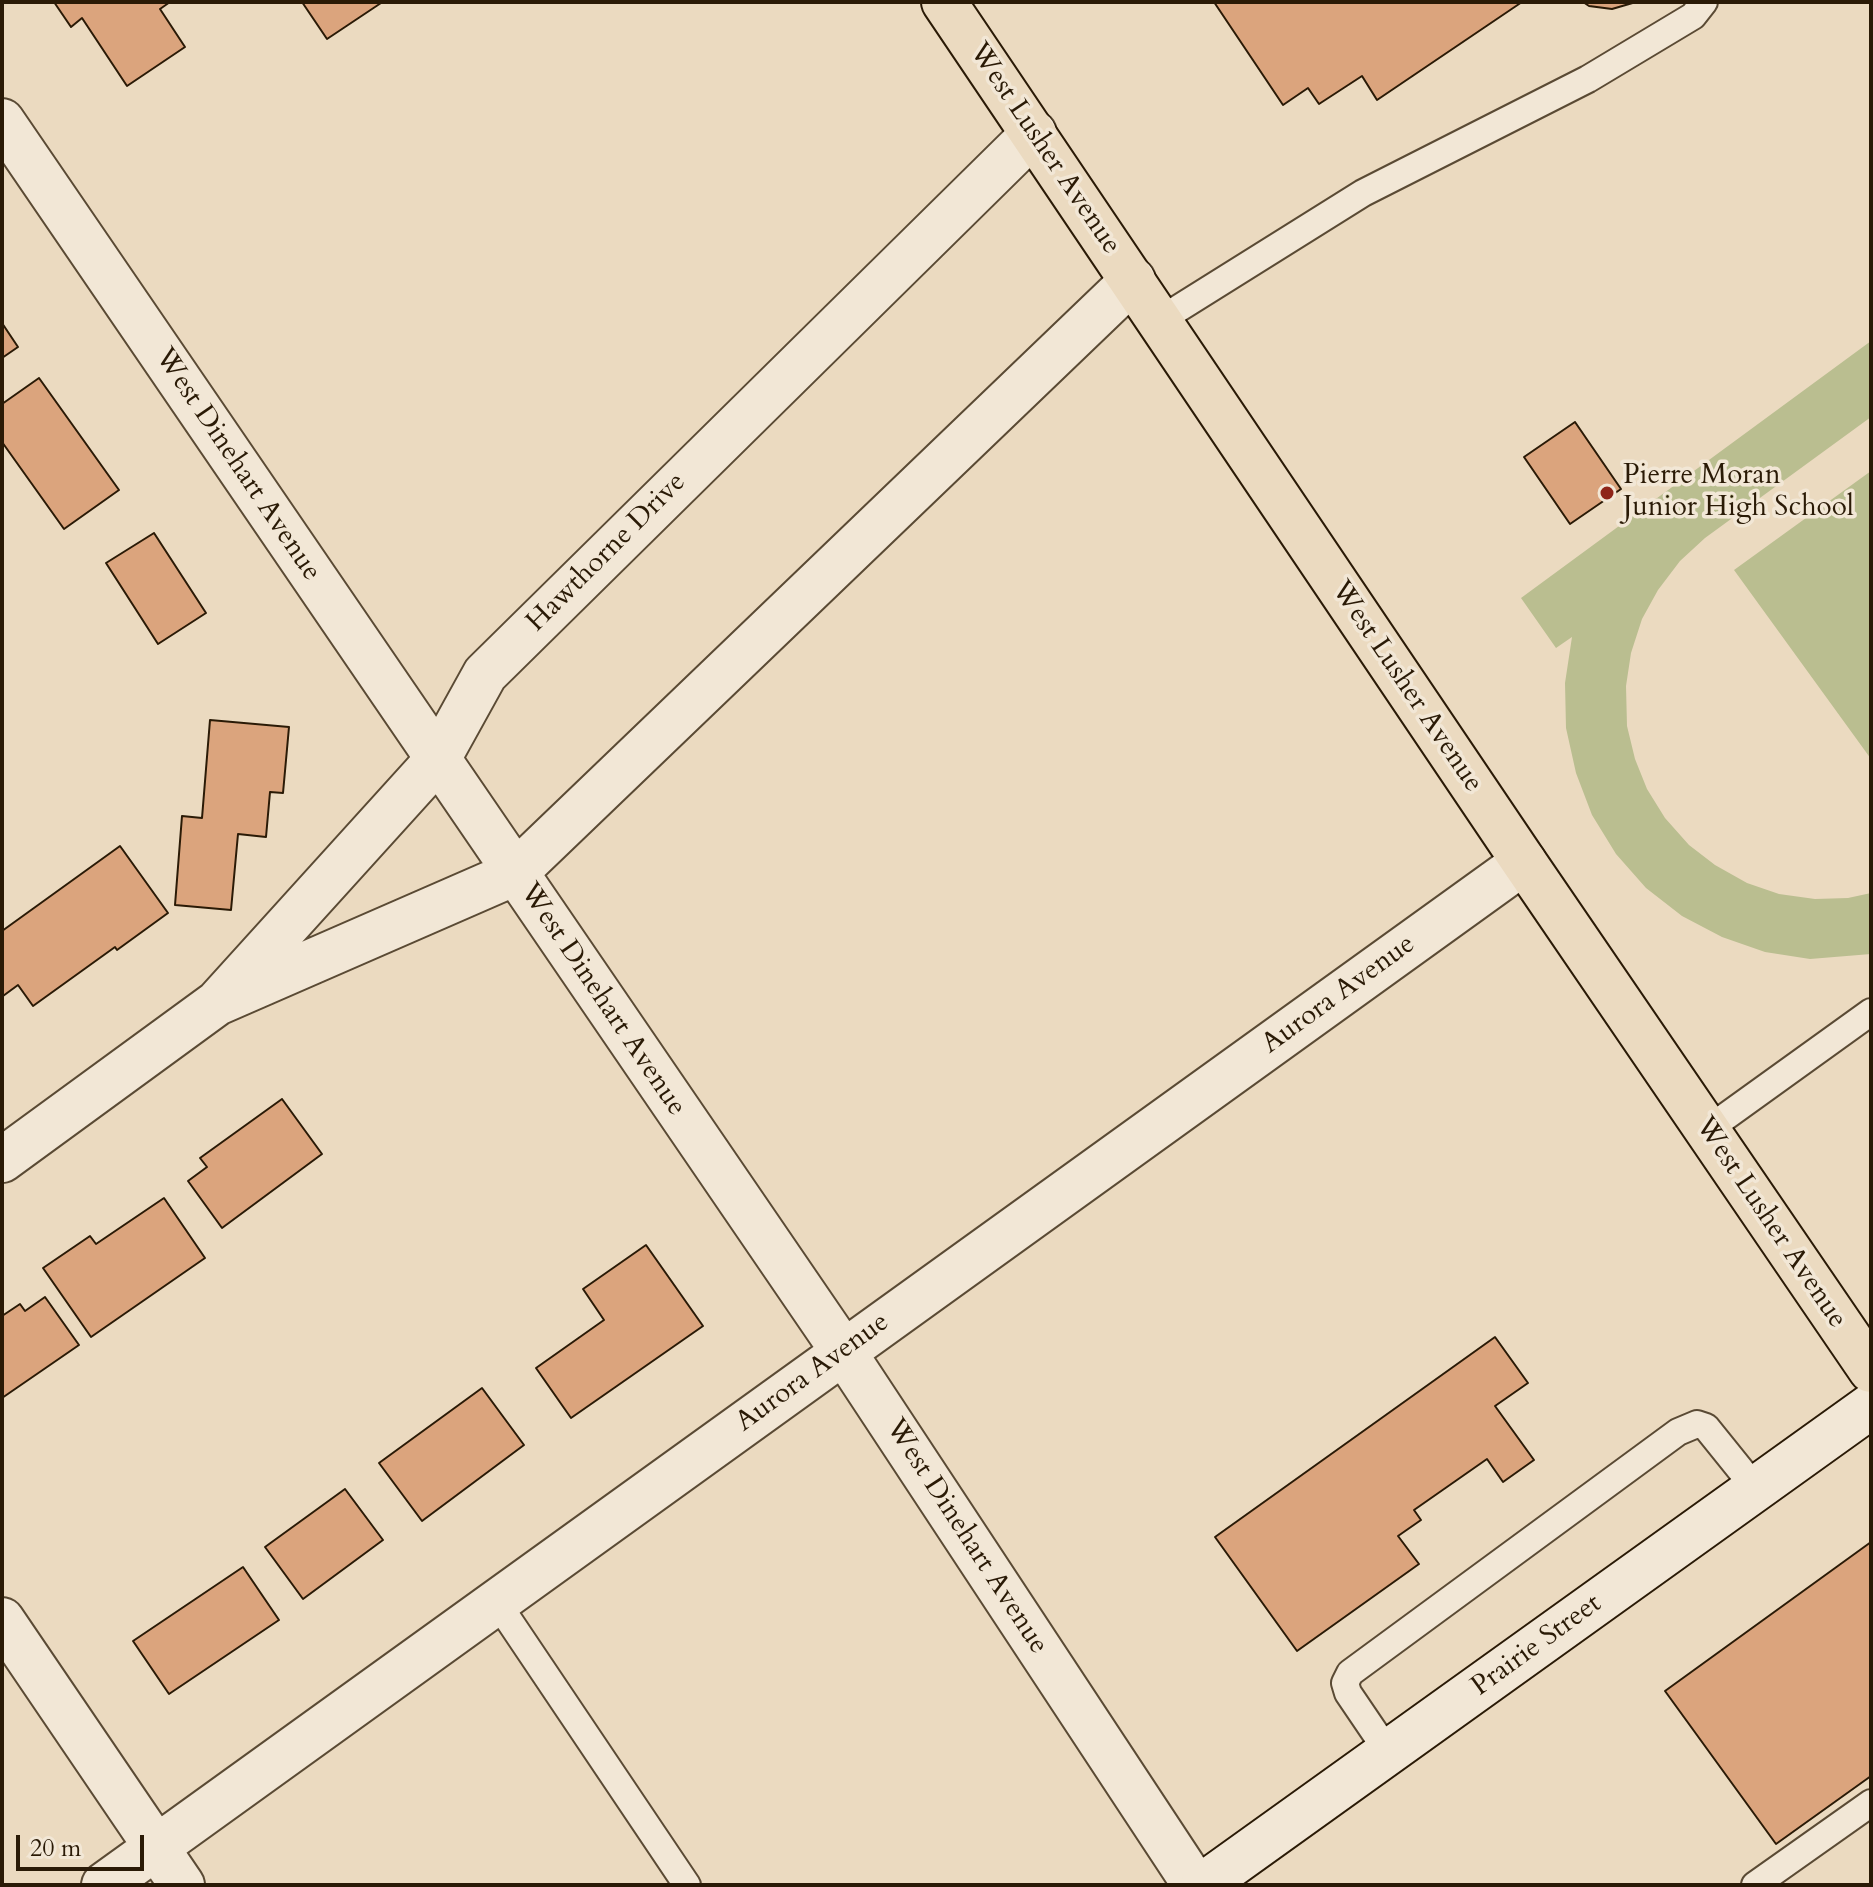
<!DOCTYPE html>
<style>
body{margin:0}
#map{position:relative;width:1873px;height:1887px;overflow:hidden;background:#ebdac0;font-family:Cardo,serif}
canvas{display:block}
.frame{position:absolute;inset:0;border:4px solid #2a1a06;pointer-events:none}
.scale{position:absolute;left:16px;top:1835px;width:128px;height:36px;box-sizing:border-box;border:4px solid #2a1a06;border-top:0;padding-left:10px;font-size:24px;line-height:28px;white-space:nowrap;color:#2a1a06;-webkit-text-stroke:6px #f2e7d6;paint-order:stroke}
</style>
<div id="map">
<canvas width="1873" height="1887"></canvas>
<div class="frame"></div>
<div class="scale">20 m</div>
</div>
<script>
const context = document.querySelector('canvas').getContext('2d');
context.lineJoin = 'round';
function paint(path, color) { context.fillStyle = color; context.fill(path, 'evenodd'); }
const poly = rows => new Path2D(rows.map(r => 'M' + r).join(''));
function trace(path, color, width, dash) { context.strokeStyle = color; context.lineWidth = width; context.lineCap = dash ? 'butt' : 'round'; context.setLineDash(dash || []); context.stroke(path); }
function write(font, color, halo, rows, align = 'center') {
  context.font = font + ' Cardo,serif'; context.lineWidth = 7; context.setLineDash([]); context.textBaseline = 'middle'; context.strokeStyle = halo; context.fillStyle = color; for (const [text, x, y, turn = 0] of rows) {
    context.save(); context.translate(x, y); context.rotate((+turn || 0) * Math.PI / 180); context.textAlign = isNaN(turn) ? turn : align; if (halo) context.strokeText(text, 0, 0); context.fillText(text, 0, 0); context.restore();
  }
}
paint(poly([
 [1871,341,1871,417,1705,538,1680,561,1658,590,1642,619,1631,653,1626,686,1627,726,1635,759,1647,789,1665,818,1689,845,1715,865,1747,883,1779,894,1815,899,1848,898,1871,893,1871,954,1810,959,1765,952,1722,937,1682,916,1646,888,1616,854,1592,815,1576,773,1566,728,1565,683,1572,637,1556,648,1521,598],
 [1871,471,1871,759,1734,570]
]), '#babe90');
const building = poly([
 [54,2,170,2,160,9,185,47,127,86,82,18,71,27,54,2],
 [302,2,380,2,381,3,327,39,302,2],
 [1214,2,1522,2,1377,100,1362,76,1319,104,1308,88,1283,105,1214,2],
 [1583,2,1636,2,1612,9,1589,6,1583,2],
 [2,323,18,347,2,358,2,323],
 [39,378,119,490,64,529,2,442,2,404,39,378],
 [1575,422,1621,489,1570,524,1524,457,1575,422],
 [154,533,206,613,158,644,106,563,154,533],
 [210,720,289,727,283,793,270,792,266,837,238,834,231,910,175,905,182,816,202,818,210,720],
 [120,846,168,913,117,950,115,947,33,1006,18,985,3,996,2,931,120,846],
 [282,1099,322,1154,222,1228,188,1181,207,1167,200,1158,282,1099],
 [164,1198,205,1258,91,1337,43,1268,90,1236,96,1244,164,1198],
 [646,1245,703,1326,571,1418,536,1368,604,1320,583,1289,646,1245],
 [45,1297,79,1345,2,1398,2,1316,20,1304,25,1311,45,1297],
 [1495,1337,1528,1383,1495,1406,1534,1460,1503,1482,1487,1459,1414,1510,1421,1520,1398,1536,1419,1564,1297,1651,1215,1537,1495,1337],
 [482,1388,524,1445,422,1521,379,1463,482,1388],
 [345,1489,383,1540,303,1599,265,1547,345,1489],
 [1871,1542,1871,1776,1776,1844,1665,1691,1871,1542],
 [243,1567,279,1620,169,1694,133,1641,243,1567]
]);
paint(building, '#dba47d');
trace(building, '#2a1a06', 2);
const lane = poly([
 [1160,320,1363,193,1588,79,1693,16,1704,2],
 [1707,1130,1871,1012],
 [496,1601,687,1885],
 [1388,1752,1348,1693,1345,1683,1350,1673,1678,1432,1697,1424,1706,1427,1756,1489],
 [1755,1885,1871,1803]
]);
const street = poly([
 [2,121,843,1351,1195,1885],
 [1034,133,485,674,438,759,217,1003,515,873,1133,280],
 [2,1160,217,1003],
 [2,1620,182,1885],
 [104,1885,1524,862]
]);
const secondary = poly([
 [1203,1885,1871,1406]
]);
const primary = poly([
 [944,2,1524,862,1871,1370]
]);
trace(lane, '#5a4a34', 30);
trace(street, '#5a4a34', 48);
trace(secondary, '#2a1a06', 48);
trace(primary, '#2a1a06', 48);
trace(lane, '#f2e7d6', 26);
trace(street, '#f2e7d6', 44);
trace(secondary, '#f2e7d6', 44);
trace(primary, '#ebdac0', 44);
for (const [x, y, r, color] of [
 [1607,493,8,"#8f2418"]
]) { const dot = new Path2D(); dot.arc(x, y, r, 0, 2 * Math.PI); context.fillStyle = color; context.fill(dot); trace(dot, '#f2e7d6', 3); }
write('28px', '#2a1a06', '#f2e7d6', [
 ["West Lusher Avenue",1044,149,56],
 ["West Dinehart Avenue",237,465,56],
 ["Hawthorne Drive",607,553,-45],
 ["West Lusher Avenue",1406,687,56],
 ["Aurora Avenue",1339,995,-36],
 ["West Dinehart Avenue",602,1000,56],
 ["West Lusher Avenue",1770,1223,56],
 ["Aurora Avenue",813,1373,-36],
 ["West Dinehart Avenue",966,1537,57],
 ["Prairie Street",1537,1646,-36]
]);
write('28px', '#2a1a06', '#f2e7d6', [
 ["Pierre Moran",1623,477],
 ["Junior High School",1623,509]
], 'left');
</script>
